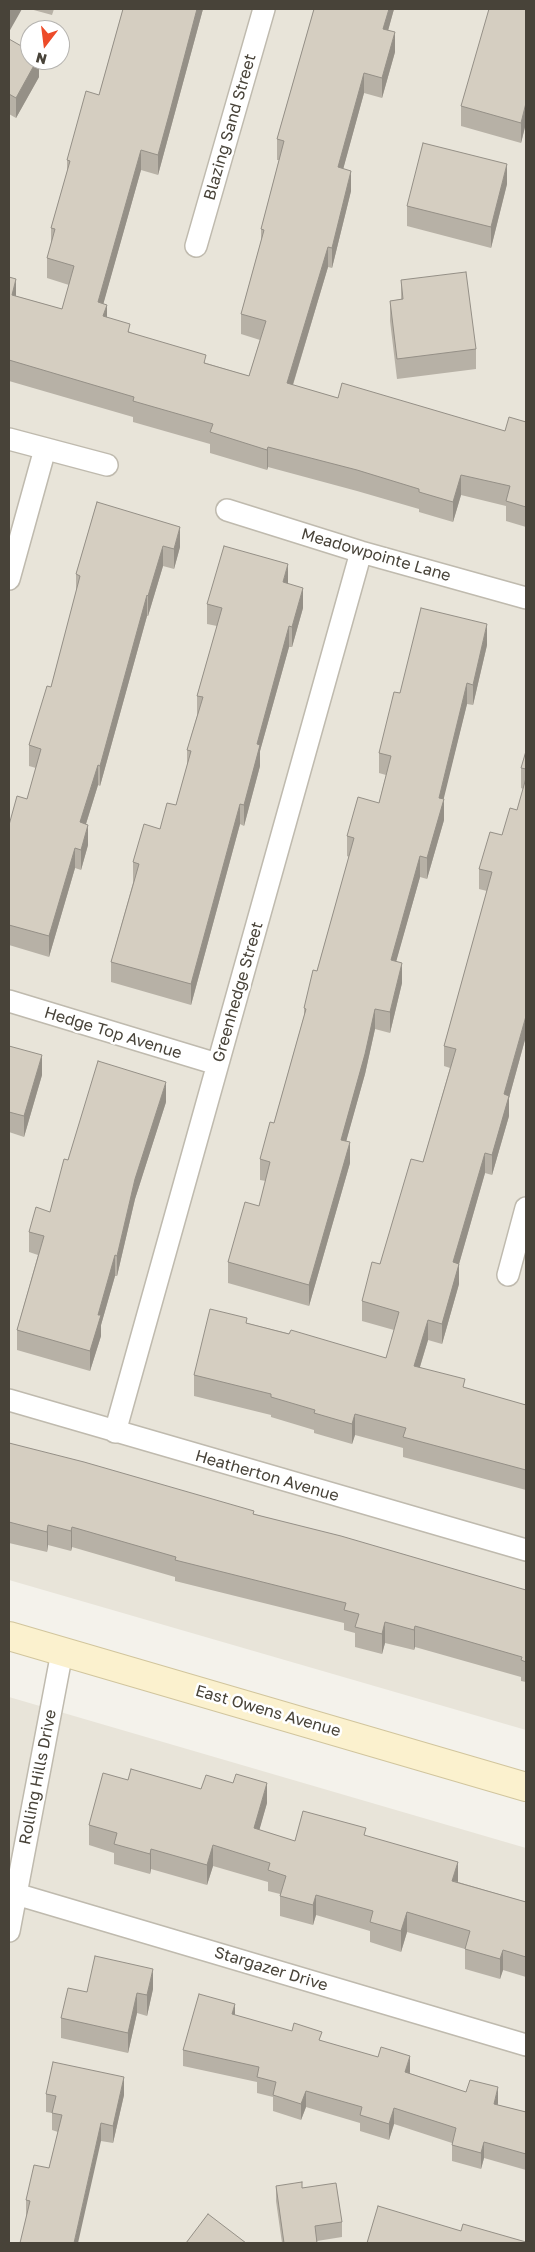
<!DOCTYPE html>
<style>
body{margin:0}
#map{position:relative;width:535px;height:2252px;overflow:hidden;background:#f4f2eb;font-family:"Golos Text",sans-serif}
canvas{display:block}
.frame{position:absolute;inset:0;border:10px solid #484339;pointer-events:none}
.north{position:absolute;left:20px;top:20px;width:50px;height:50px;box-sizing:border-box;background:#fff;border:1px solid #b6b4b0;border-radius:50%;rotate:195deg;font-size:14px;font-weight:700;line-height:20px;text-align:center;color:#484339}
.north::after{content:'';display:block;margin:auto;width:18px;height:22px;background:#ed4b29;clip-path:polygon(50% 0,100% 100%,50% 72%,0 100%)}
</style>
<div id="map">
<canvas width="535" height="2252"></canvas>
<div class="frame"></div>
<div class="north">N</div>
</div>
<script>
const context = document.querySelector('canvas').getContext('2d');
context.lineJoin = 'round';
function paint(path, color) { context.fillStyle = color; context.fill(path, 'evenodd'); }
const poly = rows => new Path2D(rows.map(r => 'M' + r).join(''));
function trace(path, color, width, dash) { context.strokeStyle = color; context.lineWidth = width; context.lineCap = dash ? 'butt' : 'round'; context.setLineDash(dash || []); context.stroke(path); }
function write(font, color, halo, rows, align = 'center') {
  context.font = font + ' "Golos Text",sans-serif'; context.lineWidth = 5; context.setLineDash([]); context.textBaseline = 'middle'; context.strokeStyle = halo; context.fillStyle = color; for (const [text, x, y, turn = 0] of rows) {
    context.save(); context.translate(x, y); context.rotate((+turn || 0) * Math.PI / 180); context.textAlign = isNaN(turn) ? turn : align; if (halo) context.strokeText(text, 0, 0); context.fillText(text, 0, 0); context.restore();
  }
}
paint(poly([
 [9,9,526,9,526,1730,9,1580],
 [30,30,60,30,60,60,30,60],
 [9,1697,526,1848,526,2243,9,2243]
]), '#e8e4d9');
const street = poly([
 [196,246,264,9],
 [9,439,107,465],
 [227,510,361,552,526,598],
 [9,579,45,449],
 [9,1001,217,1064],
 [508,1275,526,1208],
 [9,1400,526,1550],
 [115,1432,361,552],
 [16,1894,526,2045],
 [9,1931,62,1652]
]);
const secondary = poly([
 [9,1636,526,1787]
]);
trace(street, '#bfbaae', 24);
trace(secondary, '#d1c59d', 30);
trace(street, '#fff', 21);
trace(secondary, '#fbf1ce', 28);
paint(poly([
 [30,9,54,9,52,15],
 [123,9,203,9,158,175,141,170,103,304,107,317,130,332,206,363,249,376,260,340,241,334,241,314,261,241,261,229,279,160,277,160,277,139,314,9,394,9,388,30,395,52,382,98,364,93,343,169,351,191,332,268,328,267,293,385,338,398,505,431,526,422,526,527,506,521,506,506,461,495,453,522,419,512,419,509,357,491,268,467,267,470,210,453,210,444,133,422,133,417,9,381,9,277,16,296,62,309,69,285,47,278,47,258,51,245,51,228,67,172,67,160,99,95],
 [526,9,526,123,521,143,461,126,461,106],
 [9,39,39,60,39,77,16,118,9,114],
 [507,184,491,248,407,226,407,206],
 [401,280,476,349,476,369,397,379,390,321,390,301,401,299],
 [97,502,180,547,174,569,163,566,148,616,147,616,100,786,98,785,86,824,88,845,81,870,75,868,49,957,9,945,9,825,27,799,36,768,29,766,29,745,51,687,76,593,76,574],
 [288,584,303,608,292,647,289,647,260,751,260,766,244,826,240,824,191,1005,111,982,111,962,133,883,133,862,160,829,176,805,187,766,187,750,197,716,197,696,217,626,207,624,207,604],
 [487,645,473,705,467,704,443,799,444,820,427,879,420,877,396,961,402,983,390,1033,375,1029,365,1074,346,1141,350,1163,309,1306,228,1283,228,1262,259,1206,266,1181,260,1180,260,1159,274,1123,304,1016,304,1008,317,971,349,857,347,856,347,836,379,803,386,775,379,773,379,753,400,693],
 [526,751,526,1036,509,1098,509,1116,492,1175,485,1173,459,1264,459,1284,442,1344,428,1340,420,1367,465,1388,526,1405,526,1490,403,1457,403,1448,355,1435,352,1444,314,1433,314,1430,271,1417,271,1415,194,1396,194,1375,247,1323,386,1358,394,1330,362,1321,362,1301,380,1264,423,1162,450,1068,444,1066,444,1046,487,891,479,889,479,869,502,835,517,810,523,789,521,788,521,768],
 [9,1046,42,1075,24,1137,9,1132],
 [166,1102,135,1199,117,1276,115,1276,101,1325,101,1336,90,1371,17,1350,17,1330,38,1255,29,1252,29,1232,50,1212,68,1160],
 [9,1443,254,1514,526,1590,526,1682,521,1681,521,1677,415,1647,414,1650,385,1643,382,1654,355,1647,355,1633,344,1630,344,1623,175,1581,175,1577,72,1547,71,1551,48,1545,47,1552,9,1543],
 [128,1780,201,1789,267,1803,259,1830,295,1841,366,1836,458,1882,526,1902,526,1977,503,1970,500,1979,465,1969,465,1949,407,1932,401,1952,370,1942,370,1931,316,1915,313,1925,280,1916,280,1894,268,1891,268,1882,213,1866,207,1885,151,1869,150,1874,114,1864,114,1853,89,1845,89,1825],
 [153,1989,147,2016,137,2013,128,2053,61,2038,61,2018,87,1992],
 [235,2015,322,2041,410,2072,409,2073,498,2103,498,2105,526,2112,526,2170,484,2158,481,2169,452,2161,452,2143,394,2124,389,2140,360,2131,360,2123,306,2107,301,2120,273,2111,273,2097,257,2093,257,2082,183,2066,183,2050],
 [46,2094,124,2095,113,2143,101,2141,26,2218,26,2200,49,2168,58,2132,52,2130,52,2113,46,2112],
 [276,2186,302,2188,342,2222,342,2237,317,2241,317,2243,282,2243,276,2201]
]), '#b7b1a6');
paint(poly([
 [10,9,22,9,9,32,9,12],
 [197,9,203,9,158,175,158,155],
 [389,9,394,9,383,49,383,29],
 [395,32,395,52,382,98,382,78],
 [37,60,39,60,39,77,16,118,16,98],
 [364,73,364,93,338,188,338,167],
 [526,103,526,123,521,143,521,123],
 [141,150,141,170,98,323,98,302],
 [507,164,507,184,491,248,491,227],
 [351,171,351,191,332,268,332,248],
 [328,247,328,267,287,404,287,383],
 [16,279,16,300,12,295],
 [107,305,107,325,103,316],
 [268,447,268,467,267,470,267,450],
 [461,475,461,495,453,522,453,502],
 [180,527,180,547,174,569,174,549],
 [163,546,163,566,148,616,148,596],
 [288,564,288,584,283,582],
 [303,588,303,608,292,647,292,627],
 [147,595,147,616,100,786,100,766],
 [487,624,487,645,473,705,473,685],
 [289,626,289,647,260,751,260,766,244,826,244,805,257,744],
 [467,683,467,704,439,818,444,799,444,820,427,879,427,858,439,798],
 [98,765,98,785,80,843,80,822],
 [240,804,240,824,191,1005,191,984],
 [88,825,88,845,81,870,81,850],
 [75,848,75,868,49,957,49,936],
 [420,856,420,877,391,980,391,960],
 [402,963,402,983,390,1033,390,1012],
 [375,1009,375,1029,365,1074,341,1160,341,1140],
 [526,1016,526,1036,509,1098,509,1116,492,1175,492,1155,504,1094],
 [42,1055,42,1075,24,1137,24,1116],
 [166,1082,166,1102,135,1199,117,1276,117,1256,135,1179],
 [350,1142,350,1163,309,1306,309,1285],
 [485,1153,485,1173,459,1264,459,1284,442,1344,442,1324,453,1262],
 [115,1255,115,1276,101,1325,101,1336,90,1371,90,1351,98,1315],
 [428,1320,428,1340,414,1386,414,1366],
 [355,1414,355,1435,352,1444,352,1424],
 [48,1525,48,1545,47,1552,47,1532],
 [72,1527,72,1547,71,1551,71,1531],
 [385,1622,385,1643,382,1654,382,1634],
 [415,1626,415,1647,414,1650,414,1630],
 [267,1783,267,1803,254,1849,254,1828],
 [213,1845,213,1866,207,1885,207,1865],
 [151,1849,151,1869,150,1874,150,1854],
 [458,1862,458,1882,452,1881],
 [316,1895,316,1915,313,1925,313,1905],
 [407,1912,407,1932,401,1952,401,1931],
 [503,1950,503,1970,500,1979,500,1959],
 [153,1969,153,1989,147,2016,147,1995],
 [137,1993,137,2013,128,2053,128,2033],
 [235,2004,235,2020,232,2014],
 [410,2056,410,2072,405,2088,405,2072],
 [124,2077,124,2095,113,2143,113,2126],
 [498,2087,498,2103,494,2120,494,2104],
 [306,2091,306,2107,301,2120,301,2104],
 [394,2108,394,2124,389,2140,389,2124],
 [101,2123,101,2141,78,2243,74,2243],
 [484,2142,484,2158,481,2169,481,2153]
]), '#959087');
const building = poly([
 [123,9,197,9,169,115,158,155,141,150,98,302,107,305,103,316,130,324,128,332,206,355,204,363,249,376,266,321,241,314,264,230,261,229,284,141,277,139,314,9,389,9,383,29,395,32,382,78,364,73,338,167,351,171,332,248,328,247,287,383,338,398,342,383,505,431,509,417,526,422,526,507,506,501,510,486,461,475,453,502,419,492,419,489,357,470,268,447,267,450,210,432,213,424,133,401,134,397,9,360,9,277,16,279,12,295,62,309,74,266,47,258,55,229,51,228,70,161,67,160,86,91,99,95,123,9],
 [489,9,526,9,526,103,521,123,461,106,489,9],
 [9,39,30,51,30,60,37,60,16,98,9,94,9,39],
 [423,143,507,164,491,227,407,206,423,143],
 [466,272,476,349,397,359,390,301,403,299,401,280,466,272],
 [97,502,180,527,174,549,163,546,148,596,147,595,100,766,98,765,80,822,88,825,81,850,75,848,49,936,9,925,9,825,17,796,27,799,41,749,29,745,47,686,51,687,80,576,76,574,97,502],
 [224,546,288,564,283,582,303,588,292,627,289,626,257,744,260,745,244,805,240,804,191,984,111,962,139,864,133,862,144,824,160,829,167,803,176,805,191,751,187,750,203,697,197,696,222,608,207,604,224,546],
 [421,608,487,624,473,685,467,683,439,798,444,799,427,858,420,856,391,960,402,963,390,1012,375,1009,365,1054,341,1140,350,1142,309,1285,228,1262,245,1202,259,1206,270,1162,260,1159,270,1122,274,1123,306,1009,304,1008,313,970,317,971,354,838,347,836,358,797,379,803,391,756,379,753,394,692,400,693,421,608],
 [526,751,526,769,521,768,526,751],
 [526,778,526,1016,504,1094,509,1096,492,1155,485,1153,453,1262,459,1264,442,1324,428,1320,414,1366,465,1379,463,1387,526,1405,526,1470,403,1437,406,1428,355,1414,352,1424,314,1413,315,1410,271,1397,271,1394,194,1375,210,1309,247,1318,246,1323,289,1334,291,1330,386,1358,399,1312,362,1301,372,1262,380,1264,411,1159,423,1162,456,1049,444,1046,492,872,479,869,490,832,502,835,510,808,517,810,526,778],
 [9,1046,42,1055,24,1116,9,1112,9,1046],
 [98,1061,166,1082,135,1179,117,1256,115,1255,98,1315,101,1315,90,1351,17,1330,44,1236,29,1232,36,1207,50,1212,64,1159,68,1160,98,1061],
 [9,1443,84,1462,254,1511,253,1514,341,1536,526,1590,526,1662,521,1660,522,1657,415,1626,414,1630,385,1622,382,1634,355,1627,359,1614,344,1610,346,1603,175,1560,176,1557,72,1527,71,1531,48,1525,47,1532,9,1522,9,1443],
 [131,1769,201,1789,206,1775,233,1783,236,1774,267,1783,254,1828,295,1841,303,1811,366,1828,364,1835,458,1862,452,1881,526,1902,526,1957,503,1950,500,1959,465,1949,470,1931,407,1912,401,1931,370,1922,373,1911,316,1895,313,1905,280,1896,286,1876,268,1870,270,1863,213,1845,207,1865,151,1849,150,1854,114,1844,117,1833,89,1825,103,1773,128,1780,131,1769],
 [95,1956,153,1969,147,1995,137,1993,128,2033,61,2018,68,1988,87,1992,95,1956],
 [199,1994,235,2004,232,2014,292,2031,294,2023,322,2032,319,2040,378,2057,381,2047,410,2056,405,2072,466,2092,470,2080,498,2087,494,2104,526,2112,526,2154,484,2142,481,2153,452,2145,456,2128,394,2108,389,2124,360,2115,362,2107,306,2091,301,2104,273,2095,276,2082,257,2077,259,2067,183,2050,199,1994],
 [53,2062,124,2077,113,2126,101,2123,74,2243,20,2243,30,2201,26,2200,34,2165,49,2168,62,2115,52,2113,56,2096,46,2094,53,2062],
 [302,2182,302,2188,336,2183,342,2222,315,2226,317,2243,284,2243,276,2186,302,2182],
 [378,2206,461,2231,463,2224,526,2242,526,2243,367,2243,378,2206],
 [208,2214,246,2243,186,2243,208,2214]
]);
paint(building, '#d5cec1');
trace(building, '#959087', 1);
write('16px', '#484339', '#fff', [
 ["Blazing Sand Street",230,127,-74],
 ["Meadowpointe Lane",376,555,16],
 ["Greenhedge Street",238,992,-74],
 ["Hedge Top Avenue",113,1033,17],
 ["Heatherton Avenue",267,1476,16],
 ["East Owens Avenue",268,1711,16],
 ["Rolling Hills Drive",38,1777,-79],
 ["Stargazer Drive",271,1969,17]
]);
</script>
